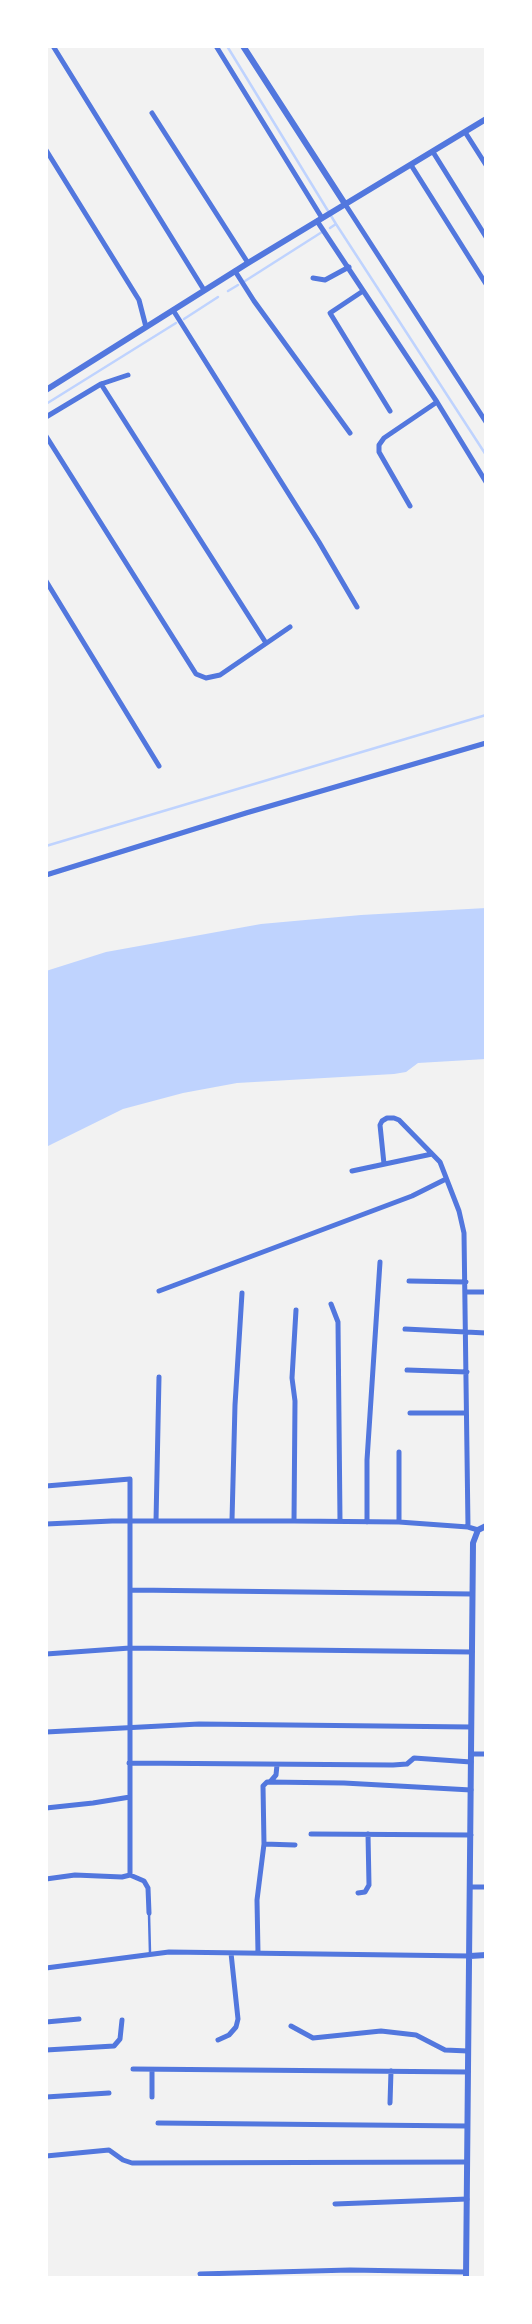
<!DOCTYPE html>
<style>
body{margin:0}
#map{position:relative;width:532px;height:2324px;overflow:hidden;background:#f2f2f2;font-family:Figtree,sans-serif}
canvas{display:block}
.frame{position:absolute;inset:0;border:48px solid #fff;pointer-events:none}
</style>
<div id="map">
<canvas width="532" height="2324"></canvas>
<div class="frame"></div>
</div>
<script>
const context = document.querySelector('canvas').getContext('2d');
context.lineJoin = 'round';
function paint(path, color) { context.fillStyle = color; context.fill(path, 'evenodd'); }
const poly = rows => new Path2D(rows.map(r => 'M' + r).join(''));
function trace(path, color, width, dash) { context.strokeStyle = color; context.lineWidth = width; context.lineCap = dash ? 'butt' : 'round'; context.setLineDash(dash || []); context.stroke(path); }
paint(poly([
 [486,908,486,1059,418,1063,406,1072,394,1074,237,1083,183,1093,123,1109,46,1147,46,971,106,952,261,924,361,915]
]), '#bfd3fe');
trace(poly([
 [227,46,336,224,486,455],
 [330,228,336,224],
 [245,281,322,232],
 [228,291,238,285],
 [184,319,218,297],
 [46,404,176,323],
 [46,846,486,715]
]), '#bfd3fe', 2.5);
trace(poly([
 [149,1914,150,1953]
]), '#5277de', 2.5);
trace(poly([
 [53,46,204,290],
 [216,46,322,218],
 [152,113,248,263],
 [465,132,486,165],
 [46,150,139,300,146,327],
 [433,152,486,237],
 [411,165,486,284],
 [345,204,486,422],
 [317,221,437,402,486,482],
 [235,271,254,301,350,433],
 [313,278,325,280,349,267],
 [363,291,330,313,390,411],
 [173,310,319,542,357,607],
 [101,384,266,643],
 [46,417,101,384,128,375],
 [46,436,196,674,206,678,220,675,290,627],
 [410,506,379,452,379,445,384,438,437,402],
 [46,581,159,766],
 [46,875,246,813,486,743],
 [384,1164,380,1125,382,1121,387,1118,394,1118,399,1120,440,1162,459,1211,464,1233,468,1527],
 [352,1171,432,1154],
 [409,1281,466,1282],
 [159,1291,412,1196,446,1179],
 [466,1292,486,1292],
 [331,1304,338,1322,340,1521],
 [405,1329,486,1333],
 [407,1370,467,1372],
 [410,1413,466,1413],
 [46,1486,130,1479,130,1875,144,1881,148,1888,149,1913],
 [232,1520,235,1405,242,1293],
 [156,1521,159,1377],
 [294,1521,295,1401,292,1378,296,1310],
 [367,1522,367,1460,380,1262],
 [399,1522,399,1452],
 [46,1524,112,1521,294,1521,399,1522,468,1527,478,1530],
 [132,1590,472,1594],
 [46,1654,130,1648,472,1652],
 [46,1732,199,1724,471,1727],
 [471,1754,486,1754],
 [129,1763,393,1765,407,1764,414,1758,471,1762],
 [270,1782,276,1775,277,1765],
 [46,1808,93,1803,130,1797],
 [311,1834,471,1835],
 [264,1844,295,1845],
 [46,1879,75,1875,122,1877,130,1875],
 [471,1887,486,1887],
 [358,1893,365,1892,369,1885,368,1834],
 [258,1953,257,1900,264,1844,263,1786,267,1782,344,1783,471,1790],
 [46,1968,169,1952,470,1956],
 [46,2022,79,2019],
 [291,2026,313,2038,381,2031,416,2035,445,2050,468,2051],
 [218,2040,229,2035,236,2027,238,2019,231,1953],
 [46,2050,114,2046,120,2039,122,2020],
 [133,2069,468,2072],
 [46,2097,109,2093],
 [152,2097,152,2070],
 [390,2103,391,2071],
 [158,2123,467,2126],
 [46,2156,109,2150,123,2160,132,2163,467,2162],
 [335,2204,467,2199],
 [200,2274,350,2270,466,2272]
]), '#5277de', 5);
trace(poly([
 [243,46,345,204],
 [46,390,248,263,486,119],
 [470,1956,486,1955],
 [466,2278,473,1543,478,1530,486,1526]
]), '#5277de', 6);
</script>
